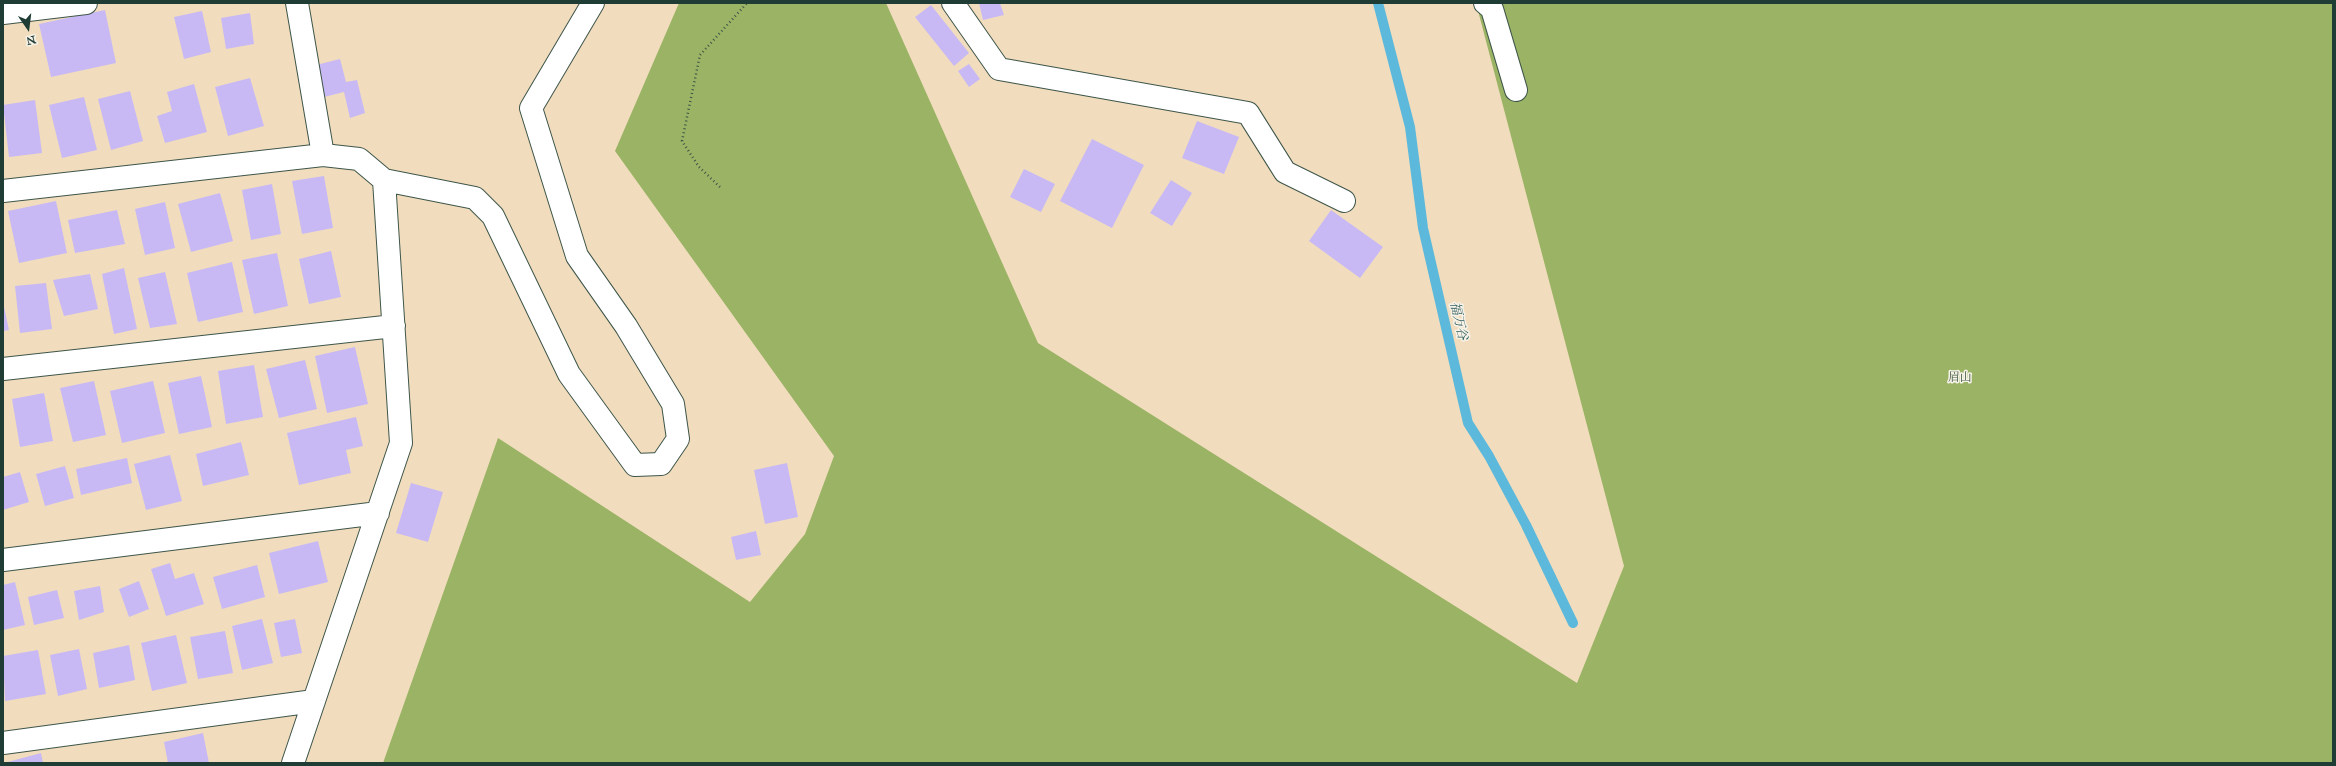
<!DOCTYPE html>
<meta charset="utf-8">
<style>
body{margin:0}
#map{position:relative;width:2336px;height:766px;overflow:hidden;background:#f1ddbe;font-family:"IM FELL Great Primer",serif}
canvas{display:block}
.frame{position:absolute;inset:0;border:4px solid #1f3d34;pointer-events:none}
.north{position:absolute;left:8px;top:8px;width:40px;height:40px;-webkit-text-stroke:3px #f7f3e8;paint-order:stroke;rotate:166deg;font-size:11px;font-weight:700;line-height:16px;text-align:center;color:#1f3d34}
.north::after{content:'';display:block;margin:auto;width:14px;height:18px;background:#1f3d34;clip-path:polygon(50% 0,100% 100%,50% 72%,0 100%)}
</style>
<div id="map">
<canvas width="2336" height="766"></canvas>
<div class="frame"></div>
<div class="north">N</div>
</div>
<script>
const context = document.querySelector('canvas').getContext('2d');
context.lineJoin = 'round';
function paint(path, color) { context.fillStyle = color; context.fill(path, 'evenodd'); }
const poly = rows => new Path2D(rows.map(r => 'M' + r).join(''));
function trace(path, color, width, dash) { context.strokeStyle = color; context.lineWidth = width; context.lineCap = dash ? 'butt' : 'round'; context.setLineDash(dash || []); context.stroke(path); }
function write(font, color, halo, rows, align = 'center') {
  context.font = font + ' "IM FELL Great Primer","Noto Serif JP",serif'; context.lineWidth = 3; context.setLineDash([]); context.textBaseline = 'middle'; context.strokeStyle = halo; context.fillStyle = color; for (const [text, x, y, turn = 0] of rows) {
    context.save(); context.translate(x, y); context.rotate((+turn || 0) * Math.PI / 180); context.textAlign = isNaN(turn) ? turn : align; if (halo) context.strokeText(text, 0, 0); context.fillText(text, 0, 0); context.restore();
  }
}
paint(poly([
 [679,3,886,3,1038,343,1577,683,1624,566,1476,3,2333,3,2333,763,383,763,498,438,750,602,805,534,834,456,615,151]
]), '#9bb364');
trace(poly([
 [1378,3,1410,127,1423,228,1468,423,1489,456,1526,525,1573,623]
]), '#5db9db', 10);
paint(poly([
 [979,3,1000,3,1004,15,983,20],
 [931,5,969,53,954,66,915,17],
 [105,10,116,63,51,77,39,24],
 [202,11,211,52,184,59,174,17],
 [250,13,254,44,226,49,221,18],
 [340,59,346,82,357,80,365,113,350,118,344,92,324,97,316,65],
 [969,64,980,79,969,87,958,71],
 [250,78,264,126,228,136,215,87],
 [194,84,207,132,165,143,157,116,172,111,167,92],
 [130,91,143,141,111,150,98,99],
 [84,97,97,150,62,158,49,105],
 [35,100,42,153,9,157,3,105],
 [1197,121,1239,137,1224,174,1182,158],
 [1092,139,1144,165,1112,228,1060,201],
 [1024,169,1055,184,1041,212,1010,197],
 [324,176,333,228,302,234,292,181],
 [1171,180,1192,193,1172,226,1150,213],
 [272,184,281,234,251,240,242,190],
 [220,193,233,241,191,252,178,204],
 [56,201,67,253,19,263,8,211],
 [165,202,175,248,145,255,135,209],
 [117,210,125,244,75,253,68,220],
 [1331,210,1383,247,1360,278,1309,241],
 [331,251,341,297,309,304,299,259],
 [277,253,288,306,254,314,242,260],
 [232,262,243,312,198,322,187,273],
 [124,268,137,329,114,334,102,274],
 [165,272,177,324,150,328,138,278],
 [90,274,98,309,64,316,53,280],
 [46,283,52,329,20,333,15,286],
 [3,302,9,330,3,331],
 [355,347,368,404,327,413,315,356],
 [305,360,317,409,279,418,266,369],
 [254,365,263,417,226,424,218,371],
 [201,376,212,427,179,434,168,383],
 [94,381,106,435,73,442,60,388],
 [153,381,165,433,122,443,110,391],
 [44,393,53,441,20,447,12,399],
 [356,417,363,446,346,450,351,473,299,485,287,433],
 [241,442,249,475,203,486,196,454],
 [170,455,182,501,146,510,134,464],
 [127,458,132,483,81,495,76,469],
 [787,463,798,517,765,524,754,470],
 [65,466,74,498,45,506,36,474],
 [20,472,29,502,3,510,3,477],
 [411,483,443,492,428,542,396,533],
 [756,531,761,555,736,560,731,537],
 [318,541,328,582,279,594,269,553],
 [170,563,175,579,194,573,204,604,166,616,151,569],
 [257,565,265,597,222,609,213,577],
 [139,581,149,609,129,617,119,589],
 [15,582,25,625,3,630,3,585],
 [100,586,104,612,79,620,74,591],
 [57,590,64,618,34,625,28,597],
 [262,619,273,663,242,670,232,626],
 [295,619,302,653,281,657,274,623],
 [225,631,233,673,198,679,190,637],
 [176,635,187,683,152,691,141,643],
 [129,645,135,680,99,688,93,653],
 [79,649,87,689,58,696,50,655],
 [38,650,46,694,5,701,3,656],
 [203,733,209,763,168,763,164,742],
 [41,753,43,763,4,763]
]), '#c8b9f4');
const minor = poly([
 [297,3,323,155],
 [953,3,999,69,1248,113,1285,172,1344,201],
 [1485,3,1492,9,1516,90],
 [3,13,86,3],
 [384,180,475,198,493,216,569,374,635,465,661,464,678,439,673,404,626,326,577,256,531,108,593,3],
 [3,191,323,155,359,159,384,180,401,443,293,763],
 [3,369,394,326],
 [3,560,378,513],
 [3,743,314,701]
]);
trace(minor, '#3e5549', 24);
trace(poly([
 [720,187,699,167,682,141,700,55,747,3]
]), '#3e5549', 2.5, [1, 3]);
trace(minor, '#fff', 22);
write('12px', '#405b40', '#f7f3e8', [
 ["眉山",1960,378]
]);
write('italic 13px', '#2e5c5e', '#f7f3e8', [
 ["福万谷",1458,321,77]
]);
</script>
